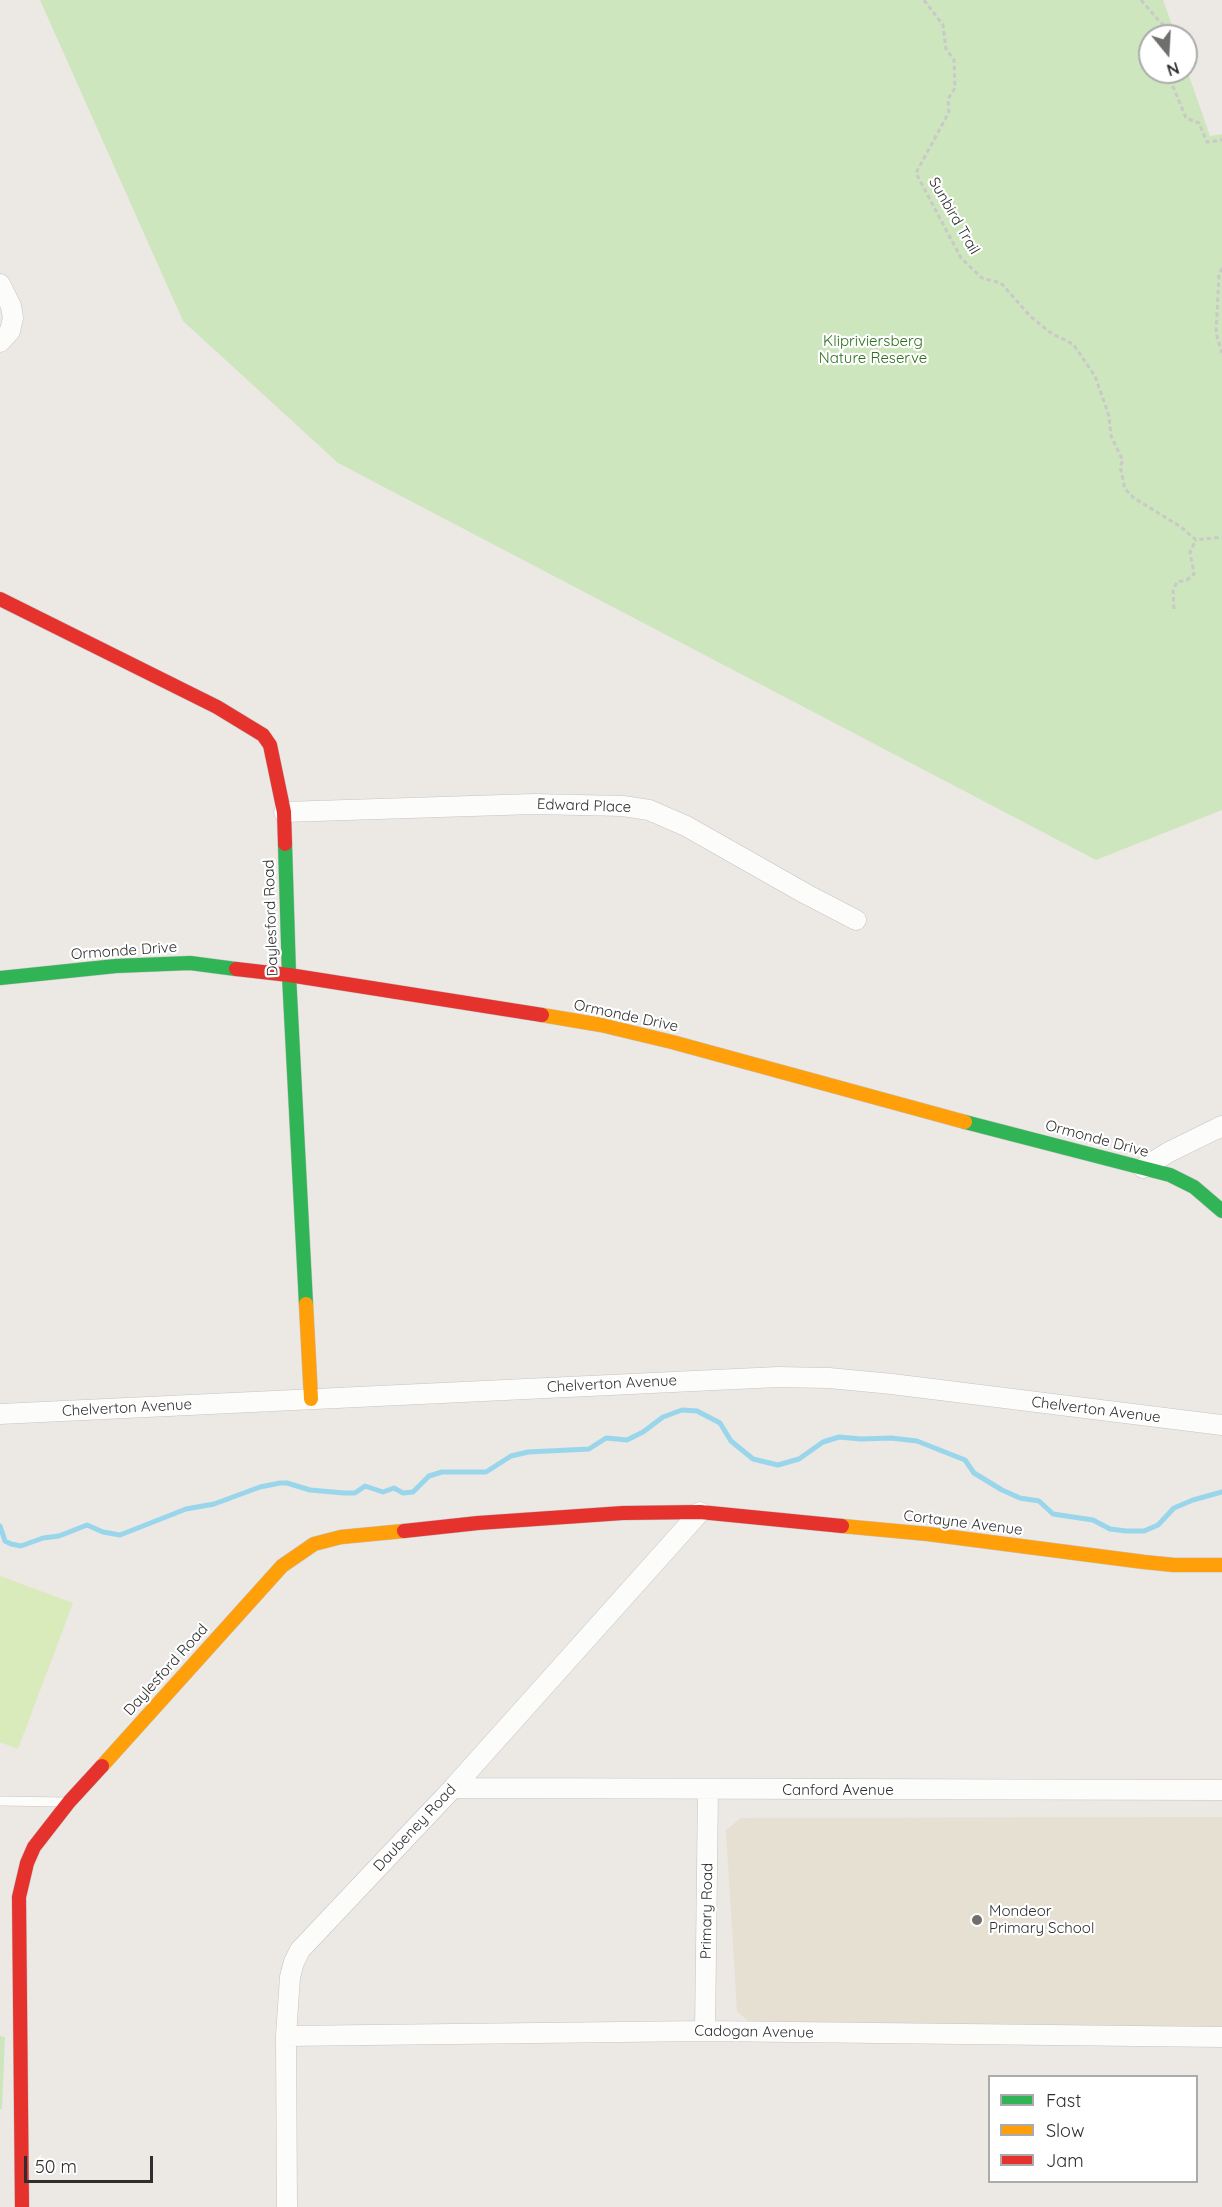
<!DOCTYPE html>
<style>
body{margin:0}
#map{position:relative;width:1222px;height:2207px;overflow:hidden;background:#ece8e4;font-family:Quicksand,sans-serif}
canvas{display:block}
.legend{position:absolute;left:988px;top:2075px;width:210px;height:108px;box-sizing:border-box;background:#fff;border:2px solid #ababab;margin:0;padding:8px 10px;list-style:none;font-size:18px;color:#2e2e2e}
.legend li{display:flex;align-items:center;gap:12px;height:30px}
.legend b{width:30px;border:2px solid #ababab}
.north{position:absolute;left:1138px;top:24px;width:60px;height:60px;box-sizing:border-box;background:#fff;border:2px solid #ababab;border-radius:50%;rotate:162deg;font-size:16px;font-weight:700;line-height:24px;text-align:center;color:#2e2e2e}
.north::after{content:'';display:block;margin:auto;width:21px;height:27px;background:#706f6e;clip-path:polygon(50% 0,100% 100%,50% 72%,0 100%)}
.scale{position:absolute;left:24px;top:2156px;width:129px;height:27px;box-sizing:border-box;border:3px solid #2e2e2e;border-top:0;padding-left:8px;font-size:18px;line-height:21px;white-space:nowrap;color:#2e2e2e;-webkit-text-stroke:4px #fff;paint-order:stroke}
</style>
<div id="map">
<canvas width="1222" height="2207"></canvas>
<ul class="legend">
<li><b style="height:8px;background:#30b455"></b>Fast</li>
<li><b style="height:8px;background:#ff9f0a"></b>Slow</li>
<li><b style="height:8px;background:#e5322d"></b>Jam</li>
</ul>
<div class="north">N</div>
<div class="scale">50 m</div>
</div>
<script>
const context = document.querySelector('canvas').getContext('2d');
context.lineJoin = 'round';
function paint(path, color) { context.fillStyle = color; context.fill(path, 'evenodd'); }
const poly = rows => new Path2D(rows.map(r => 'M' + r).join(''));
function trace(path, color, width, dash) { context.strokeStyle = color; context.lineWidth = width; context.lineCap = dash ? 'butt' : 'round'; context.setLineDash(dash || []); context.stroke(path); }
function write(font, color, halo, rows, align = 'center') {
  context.font = font + ' Quicksand,sans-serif'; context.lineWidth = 4.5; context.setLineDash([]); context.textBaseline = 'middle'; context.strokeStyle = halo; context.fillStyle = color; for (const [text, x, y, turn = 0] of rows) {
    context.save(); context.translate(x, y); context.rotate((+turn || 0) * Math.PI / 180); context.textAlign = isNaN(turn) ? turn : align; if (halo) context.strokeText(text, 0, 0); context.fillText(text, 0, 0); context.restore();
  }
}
paint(poly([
 [1222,1817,1222,2027,753,2026,737,2011,726,1830,741,1818]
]), '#e6e0d3');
paint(poly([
 [40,0,1163,0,1176,36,1150,36,1150,72,1186,72,1186,67,1210,136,1222,134,1222,810,1096,860,338,463,183,321],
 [0,2036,5,2037,2,2109,0,2109]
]), '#cee6be');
paint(poly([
 [0,1576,73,1603,18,1749,0,1742]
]), '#d9eabb');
trace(poly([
 [0,1526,5,1541,11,1544,21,1546,43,1538,59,1536,87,1525,103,1532,120,1535,186,1509,214,1504,260,1487,280,1483,287,1483,310,1490,344,1493,355,1493,365,1486,383,1492,394,1488,403,1493,413,1492,429,1476,442,1472,486,1472,511,1456,528,1452,589,1449,606,1438,627,1440,643,1432,663,1417,682,1410,697,1411,720,1423,731,1441,753,1459,778,1465,799,1459,823,1442,839,1437,861,1439,891,1438,917,1441,965,1460,974,1473,1002,1490,1020,1498,1039,1501,1053,1514,1093,1520,1110,1529,1126,1531,1144,1531,1158,1525,1174,1508,1193,1500,1222,1492]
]), '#99d6ec', 5);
const lane = poly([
 [0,1801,64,1802]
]);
const street = poly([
 [0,284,11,306,13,318,10,331,0,342],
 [284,812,534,804,623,806,649,810,686,826,806,894,856,920],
 [1143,1168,1169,1152,1222,1126],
 [0,1414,778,1377,829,1378,892,1384,1222,1425],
 [453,1788,1222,1790],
 [705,2031,708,1790],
 [286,2036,705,2031,1222,2037],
 [287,2207,286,2036,290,1977,294,1962,300,1950,453,1788,700,1512]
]);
const fast = poly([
 [285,844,289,975,306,1304],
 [0,978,116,966,190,963,236,969],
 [965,1122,1170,1175,1194,1187,1222,1211]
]);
const slow = poly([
 [542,1015,601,1025,672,1042,965,1122],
 [306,1304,311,1399],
 [842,1526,928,1534,1144,1562,1174,1565,1222,1565],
 [102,1766,282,1566,314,1544,341,1537,404,1531]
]);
const jam = poly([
 [0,599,217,707,263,735,270,745,284,812,285,844],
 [236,969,289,975,542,1015],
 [404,1531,478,1523,623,1513,700,1512,842,1526],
 [22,2207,19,1897,27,1863,34,1847,69,1802,102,1766]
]);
trace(lane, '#c5c4c5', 10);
trace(street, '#c5c4c5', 21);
trace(fast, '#c5c4c5', 15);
trace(slow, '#c5c4c5', 15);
trace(jam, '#c5c4c5', 15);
trace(poly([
 [924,0,943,25,946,49,954,60,955,88,948,99,949,112,916,173,961,258,982,278,1001,283,1030,316,1051,333,1073,344,1095,376,1109,416,1111,436,1123,461,1120,466,1125,489,1134,498,1181,527,1196,540,1222,537],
 [1141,0,1161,23,1170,28,1172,36],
 [1167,72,1186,118,1199,123,1207,142,1222,140],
 [1222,268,1219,275,1216,333,1222,353],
 [1174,609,1173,590,1177,582,1187,580,1194,574,1190,552,1196,540]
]), '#c9c9c8', 3, [4.5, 3]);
trace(lane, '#fcfcfb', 9);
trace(street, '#fcfcfb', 20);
trace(fast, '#30b455', 14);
trace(slow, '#ff9f0a', 14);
trace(jam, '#e5322d', 14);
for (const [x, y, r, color] of [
 [977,1920,6,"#706f6e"]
]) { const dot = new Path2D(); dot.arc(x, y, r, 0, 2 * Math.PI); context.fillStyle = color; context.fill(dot); trace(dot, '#fff', 2); }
write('15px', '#2e2e2e', '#fff', [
 ["Sunbird Trail",954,216,60],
 ["Edward Place",584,806,2],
 ["Daylesford Road",271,918,-92],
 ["Ormonde Drive",124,951,-4],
 ["Ormonde Drive",626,1016,12],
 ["Ormonde Drive",1097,1139,15],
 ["Chelverton Avenue",612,1384,-3],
 ["Chelverton Avenue",127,1408,-3],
 ["Chelverton Avenue",1096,1410,7],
 ["Cortayne Avenue",963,1523,7],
 ["Daylesford Road",166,1670,-48],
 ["Canford Avenue",838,1790],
 ["Daubeney Road",415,1828,-47],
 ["Primary Road",707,1911,-89],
 ["Cadogan Avenue",754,2032,1]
]);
write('15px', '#2c6e1b', '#fff', [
 ["Klipriviersberg",873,341],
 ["Nature Reserve",873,358]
]);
write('15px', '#2e2e2e', '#fff', [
 ["Mondeor",989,1911],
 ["Primary School",989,1928]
], 'left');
</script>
